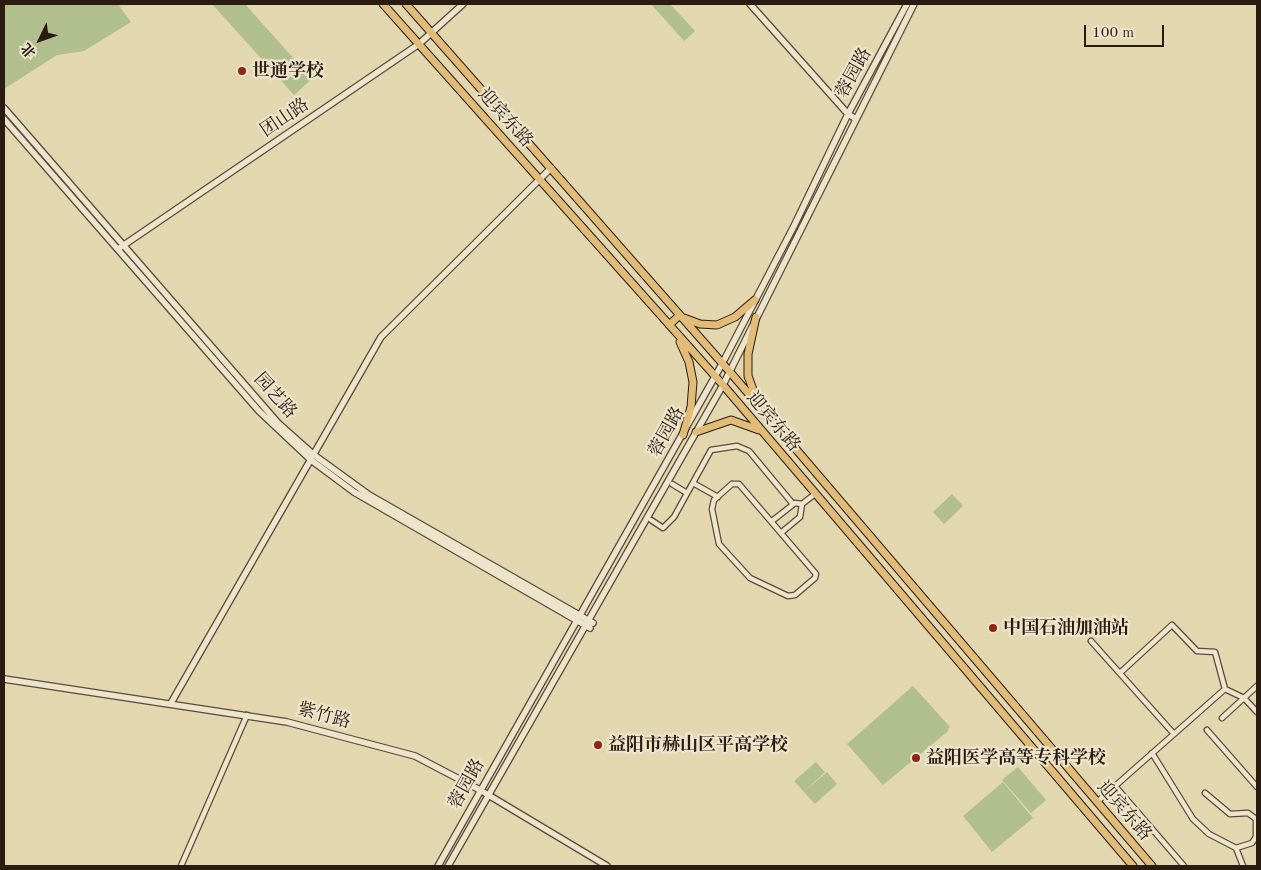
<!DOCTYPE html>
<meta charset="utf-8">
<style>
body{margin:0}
#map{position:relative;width:1261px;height:870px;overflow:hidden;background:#e2d7af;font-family:"Old Standard TT","Noto Serif SC",serif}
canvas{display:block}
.frame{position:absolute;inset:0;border:5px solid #2b1c12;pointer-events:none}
.north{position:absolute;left:15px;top:15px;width:50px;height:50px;-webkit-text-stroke:4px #ece5cb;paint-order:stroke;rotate:228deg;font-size:14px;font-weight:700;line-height:20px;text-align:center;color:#2b1c12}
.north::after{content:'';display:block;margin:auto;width:18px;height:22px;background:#2b1c12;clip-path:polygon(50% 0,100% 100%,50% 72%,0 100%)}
.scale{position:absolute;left:1084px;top:25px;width:80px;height:22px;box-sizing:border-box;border:2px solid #2b1c12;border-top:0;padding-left:6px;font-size:15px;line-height:18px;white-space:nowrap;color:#2b1c12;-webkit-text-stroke:4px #ece5cb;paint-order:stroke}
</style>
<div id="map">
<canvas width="1261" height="870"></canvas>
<div class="frame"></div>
<div class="north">北</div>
<div class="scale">100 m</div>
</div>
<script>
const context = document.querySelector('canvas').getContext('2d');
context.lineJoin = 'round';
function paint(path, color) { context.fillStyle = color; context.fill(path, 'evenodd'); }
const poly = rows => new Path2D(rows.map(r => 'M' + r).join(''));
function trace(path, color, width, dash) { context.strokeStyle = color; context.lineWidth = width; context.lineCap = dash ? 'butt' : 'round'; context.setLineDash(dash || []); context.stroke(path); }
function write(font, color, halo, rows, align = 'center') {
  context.font = font + ' "Old Standard TT","Noto Serif SC",serif'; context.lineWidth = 4.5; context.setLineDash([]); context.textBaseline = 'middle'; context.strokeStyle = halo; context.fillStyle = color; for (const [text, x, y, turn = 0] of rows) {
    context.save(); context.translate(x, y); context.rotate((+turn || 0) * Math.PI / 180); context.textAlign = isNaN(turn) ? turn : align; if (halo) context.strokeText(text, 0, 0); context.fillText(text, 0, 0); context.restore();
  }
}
paint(poly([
 [4,4,118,4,131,22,84,51,57,55,4,89],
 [214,4,245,4,312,79,294,95,213,5],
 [651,4,670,4,695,31,684,41],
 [952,494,963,506,944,524,933,512],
 [913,686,950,727,947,732,883,785,847,744],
 [816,762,825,772,804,792,794,781],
 [1018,767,1046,800,1031,813,1002,780],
 [827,772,837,784,815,804,804,792],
 [1003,782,1033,818,992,852,963,816]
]), '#b0bf8d');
const minor = poly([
 [693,483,718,497],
 [672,484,687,493],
 [732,484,739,484,816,574,815,578,795,595,788,596,750,578,719,544,712,509,714,500,732,484],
 [802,504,815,494],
 [651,520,663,528,674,517,711,450,737,446,749,451,793,504],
 [772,521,795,503,802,504,800,517,782,532],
 [1091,641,1174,734],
 [1120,673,1172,625,1197,651,1215,652,1225,689],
 [1222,718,1257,686],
 [1207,730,1257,787],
 [1152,753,1193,819,1209,834,1236,848,1243,866],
 [1115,786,1184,866],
 [1205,793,1230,814,1248,813,1256,819,1256,837,1252,843,1236,848],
 [1097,802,1225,689,1244,698,1257,712],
 [181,866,247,715]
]);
const tertiary = poly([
 [750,4,848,114,856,119],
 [4,108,278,423,314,455,369,495,593,623],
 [4,119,259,411,311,460,354,492,590,628],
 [121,247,419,44,463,4],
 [4,679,287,722,415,756,480,790,607,866],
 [171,703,381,337,551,168],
 [438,866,722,364,794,226,848,114,907,4],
 [448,866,723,385,914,4]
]);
const trunk = poly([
 [383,4,723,385,1133,866],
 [406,4,730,372,1152,866],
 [756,317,748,354,748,376,758,403],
 [684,318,700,324,717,325,735,317,755,300],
 [669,325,680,315],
 [680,342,689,362,693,382,691,407,683,435],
 [696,432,731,420,759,430]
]);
trace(minor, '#594b39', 7);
trace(tertiary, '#594b39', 8);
trace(trunk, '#2b1c12', 9);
trace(minor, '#ece5cb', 4.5);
trace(tertiary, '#ece5cb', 5.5);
trace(trunk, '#e1bc78', 7);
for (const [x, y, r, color] of [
 [242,71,5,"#8f2418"],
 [993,628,5,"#8f2418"],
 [598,745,5,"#8f2418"],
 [916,758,5,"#8f2418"]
]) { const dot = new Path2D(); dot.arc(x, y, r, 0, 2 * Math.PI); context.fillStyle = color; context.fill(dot); trace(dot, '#ece5cb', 2); }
write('bold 18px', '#2b1c12', '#ece5cb', [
 ["世通学校",252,71],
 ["中国石油加油站",1003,628],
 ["益阳市赫山区平高学校",608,745],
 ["益阳医学高等专科学校",926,758]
], 'left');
write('18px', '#2b1c12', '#ece5cb', [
 ["蓉园路",854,73,-61],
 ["团山路",285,118,-34],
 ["迎宾东路",505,118,48],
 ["园艺路",275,396,48],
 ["迎宾东路",773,422,50],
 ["蓉园路",667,432,-61],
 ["紫竹路",324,716,15],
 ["蓉园路",467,784,-61],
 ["迎宾东路",1124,811,49]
]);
</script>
